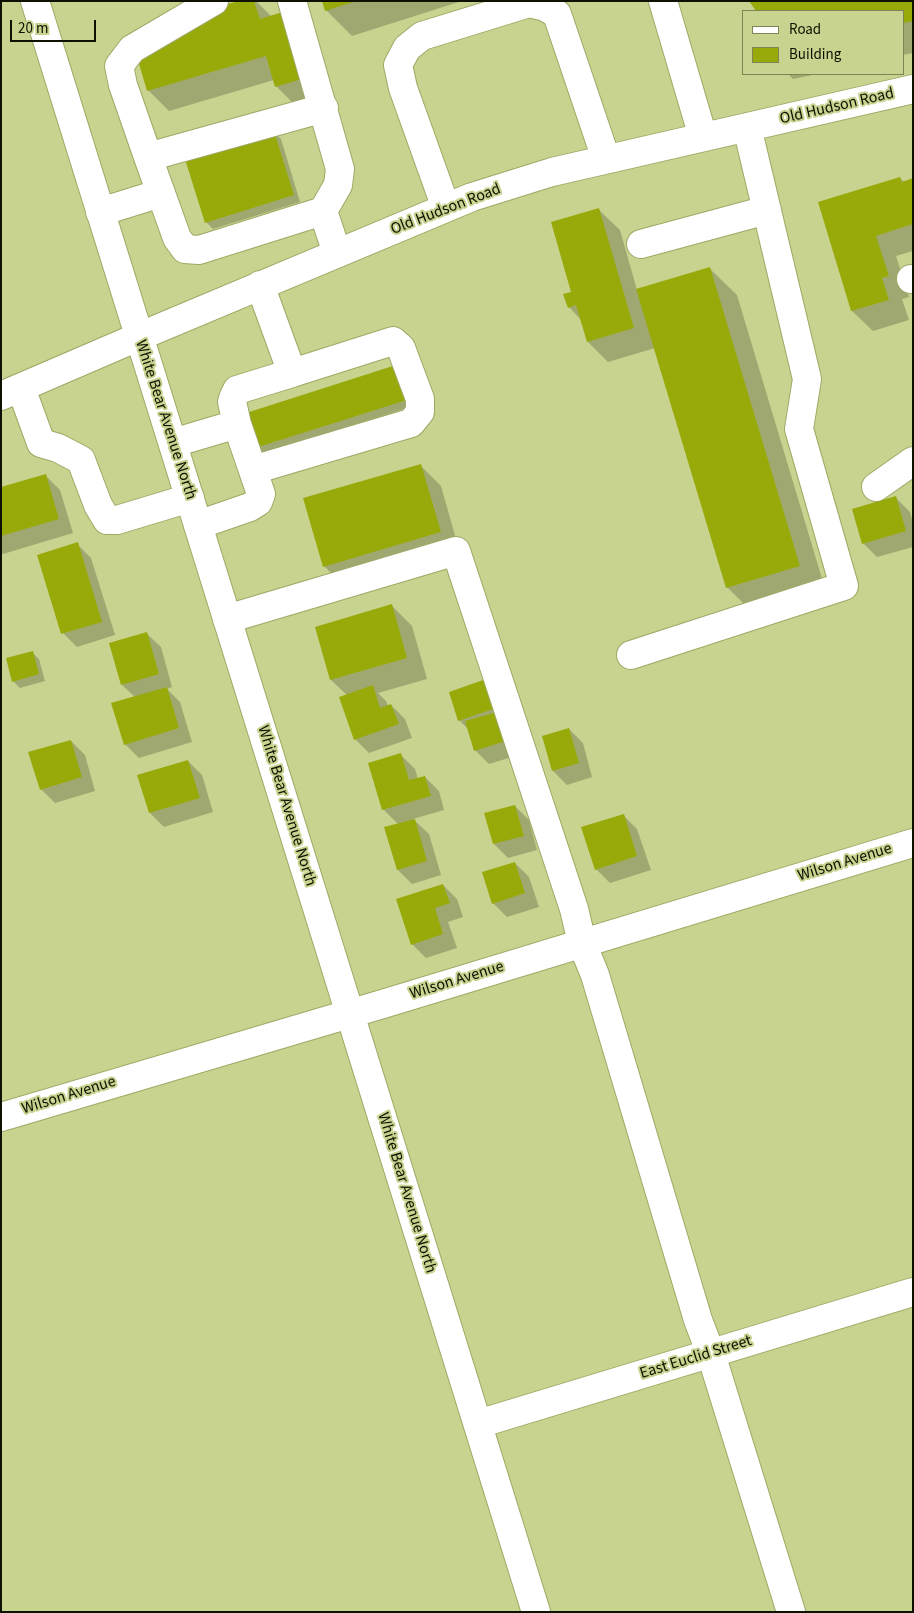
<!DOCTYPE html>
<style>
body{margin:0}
#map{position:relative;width:914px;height:1613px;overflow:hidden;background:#c7d38e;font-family:"Source Sans 3",sans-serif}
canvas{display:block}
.frame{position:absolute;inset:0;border:2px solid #0e1100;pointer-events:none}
.legend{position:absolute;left:742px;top:10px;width:162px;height:65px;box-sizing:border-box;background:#c7d38e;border:1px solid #7d8555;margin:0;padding:6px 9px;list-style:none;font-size:15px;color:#0e1100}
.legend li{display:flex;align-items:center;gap:10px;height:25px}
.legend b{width:25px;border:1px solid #7d8555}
.scale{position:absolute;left:10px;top:20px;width:86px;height:22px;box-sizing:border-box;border:2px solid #0e1100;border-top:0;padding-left:6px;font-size:15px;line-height:18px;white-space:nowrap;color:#0e1100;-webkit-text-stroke:4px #c7d38e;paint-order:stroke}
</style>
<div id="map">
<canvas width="914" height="1613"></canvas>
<div class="frame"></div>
<ul class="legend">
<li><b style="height:6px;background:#fff"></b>Road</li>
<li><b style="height:14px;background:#98a90a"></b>Building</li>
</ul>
<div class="scale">20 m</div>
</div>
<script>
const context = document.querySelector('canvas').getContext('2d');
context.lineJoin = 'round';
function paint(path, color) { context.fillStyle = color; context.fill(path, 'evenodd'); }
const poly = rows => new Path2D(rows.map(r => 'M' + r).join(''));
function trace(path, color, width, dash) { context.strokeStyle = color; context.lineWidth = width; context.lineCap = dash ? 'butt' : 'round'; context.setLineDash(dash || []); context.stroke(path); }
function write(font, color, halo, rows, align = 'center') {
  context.font = font + ' "Source Sans 3",sans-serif'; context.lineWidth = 4; context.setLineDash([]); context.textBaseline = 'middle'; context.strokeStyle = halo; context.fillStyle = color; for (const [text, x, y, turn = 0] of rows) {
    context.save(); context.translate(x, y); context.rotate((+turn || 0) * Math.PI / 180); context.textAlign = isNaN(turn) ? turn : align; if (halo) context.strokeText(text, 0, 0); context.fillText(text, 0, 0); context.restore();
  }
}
paint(poly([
 [243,1,256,1,271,16,325,98,297,107,276,86,274,80,169,111,148,90],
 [323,1,462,1,352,36,326,10],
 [913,1,913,53,903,55,903,11,757,11,757,10],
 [788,74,817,74,793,79],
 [274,132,281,139,300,202,213,229,206,222],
 [900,178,904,182,913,180,913,251,896,256,909,297,902,299,909,320,873,331,852,311,819,203],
 [599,210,620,230,637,290,710,269,737,295,826,592,754,614,727,587,655,348,608,362,588,342,581,320,569,307],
 [396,366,413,406,262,454,256,447],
 [420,465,441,486,460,553,345,587,324,566],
 [46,476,60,490,73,533,3,554,1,552,1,489],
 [896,498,910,512,913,523,913,547,877,557,863,543],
 [77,544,91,558,115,635,77,647,63,633],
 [392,606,412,626,427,679,378,693,386,701,388,706,391,705,405,719,412,738,369,753,355,739,347,695,331,680,316,627],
 [146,633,161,647,172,687,167,689,180,702,192,742,139,758,125,744,135,697,122,685],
 [32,652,39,659,45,681,20,688,13,681],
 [489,680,522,754,489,764,475,750,469,730,459,720],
 [569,729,583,743,592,777,567,785,553,771],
 [71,741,85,755,95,791,55,803,41,789],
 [401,755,415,769,418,779,425,777,439,791,444,810,413,819,429,834,441,875,412,884,398,870,399,825,383,809],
 [188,761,202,775,213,812,164,827,150,813,139,776],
 [515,806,529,820,537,850,508,858,494,844,486,814],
 [623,815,637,829,651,870,610,883,596,869],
 [515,863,529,877,539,907,507,917,493,903],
 [443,885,457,899,463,917,448,922,457,948,426,958,412,944]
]), '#0003');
paint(poly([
 [239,1,254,1,260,19,286,11,305,78,275,87,266,56,147,91,137,57,224,5],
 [322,1,353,1,353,2,325,11],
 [749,1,913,1,913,21,903,23,903,11,756,11],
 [274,131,294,195,205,223,185,159],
 [900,177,902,182,913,178,913,224,876,236,889,276,882,278,889,300,851,311,818,202],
 [599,208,634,328,587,342,576,305,568,308,563,294,571,292,551,222],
 [710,267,800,566,726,588,636,289],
 [396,365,407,400,255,448,243,414],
 [421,464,441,532,323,567,303,498],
 [46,474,59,519,1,536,1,487],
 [896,496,906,531,862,544,852,509],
 [78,542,102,622,61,634,37,555],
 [392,604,407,658,330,680,315,627],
 [147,632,159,674,121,685,109,643],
 [33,651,39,674,12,682,6,658],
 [489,678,499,707,458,721,449,692],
 [373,685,380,708,391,704,399,724,354,740,339,697],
 [167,687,179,728,124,745,111,703],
 [501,711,509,740,474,751,465,721],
 [569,728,579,763,552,771,542,736],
 [71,740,82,777,40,790,28,752],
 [401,753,409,780,425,776,431,796,382,810,368,763],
 [188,760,200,798,149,813,137,775],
 [515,805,524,836,493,844,484,813],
 [624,814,637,856,595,870,581,827],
 [415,819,427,861,397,870,384,827],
 [515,862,525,893,492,904,482,872],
 [443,884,450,903,435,908,443,934,411,945,396,899]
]), '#98a90a');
const minor = poly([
 [214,1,132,49,119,66,123,85,148,157,177,238,185,249,199,250,323,211,338,185,340,169,292,1],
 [663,1,703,137],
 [148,157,324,108],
 [446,208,403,88,398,65,407,48,422,36,529,3,545,7,557,14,606,159],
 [323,211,337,253],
 [100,212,161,193],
 [641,244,767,210],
 [911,279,913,279],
 [21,388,41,443,58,448,81,460,98,505,107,520,117,520,190,498],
 [1,396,138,337,472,197,552,172,913,89],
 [173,443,237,424],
 [253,470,411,423,420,412,420,399,401,348,393,341,292,373],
 [876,487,913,461],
 [198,525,250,507,258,502,261,494,237,424,232,402,234,396,237,390,292,373,260,285],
 [227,619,456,551,574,909,582,943,595,975,698,1320,711,1354,791,1612],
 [631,655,844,586,799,429,807,379,747,127],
 [1,1117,386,1003,913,843],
 [478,1424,913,1292]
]);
const major = poly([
 [35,1,536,1612]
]);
trace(minor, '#9da965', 30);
trace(major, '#9da965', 30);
trace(minor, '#fff', 28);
trace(major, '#fff', 28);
write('16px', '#0e1100', '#c7d38e', [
 ["Old Hudson Road",837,107,-13],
 ["Old Hudson Road",446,210,-21],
 ["White Bear Avenue North",165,420,72],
 ["White Bear Avenue North",286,806,73],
 ["Wilson Avenue",845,863,-17],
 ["Wilson Avenue",457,981,-17],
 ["Wilson Avenue",69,1096,-17],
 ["White Bear Avenue North",406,1193,73],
 ["East Euclid Street",696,1358,-17]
]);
</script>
